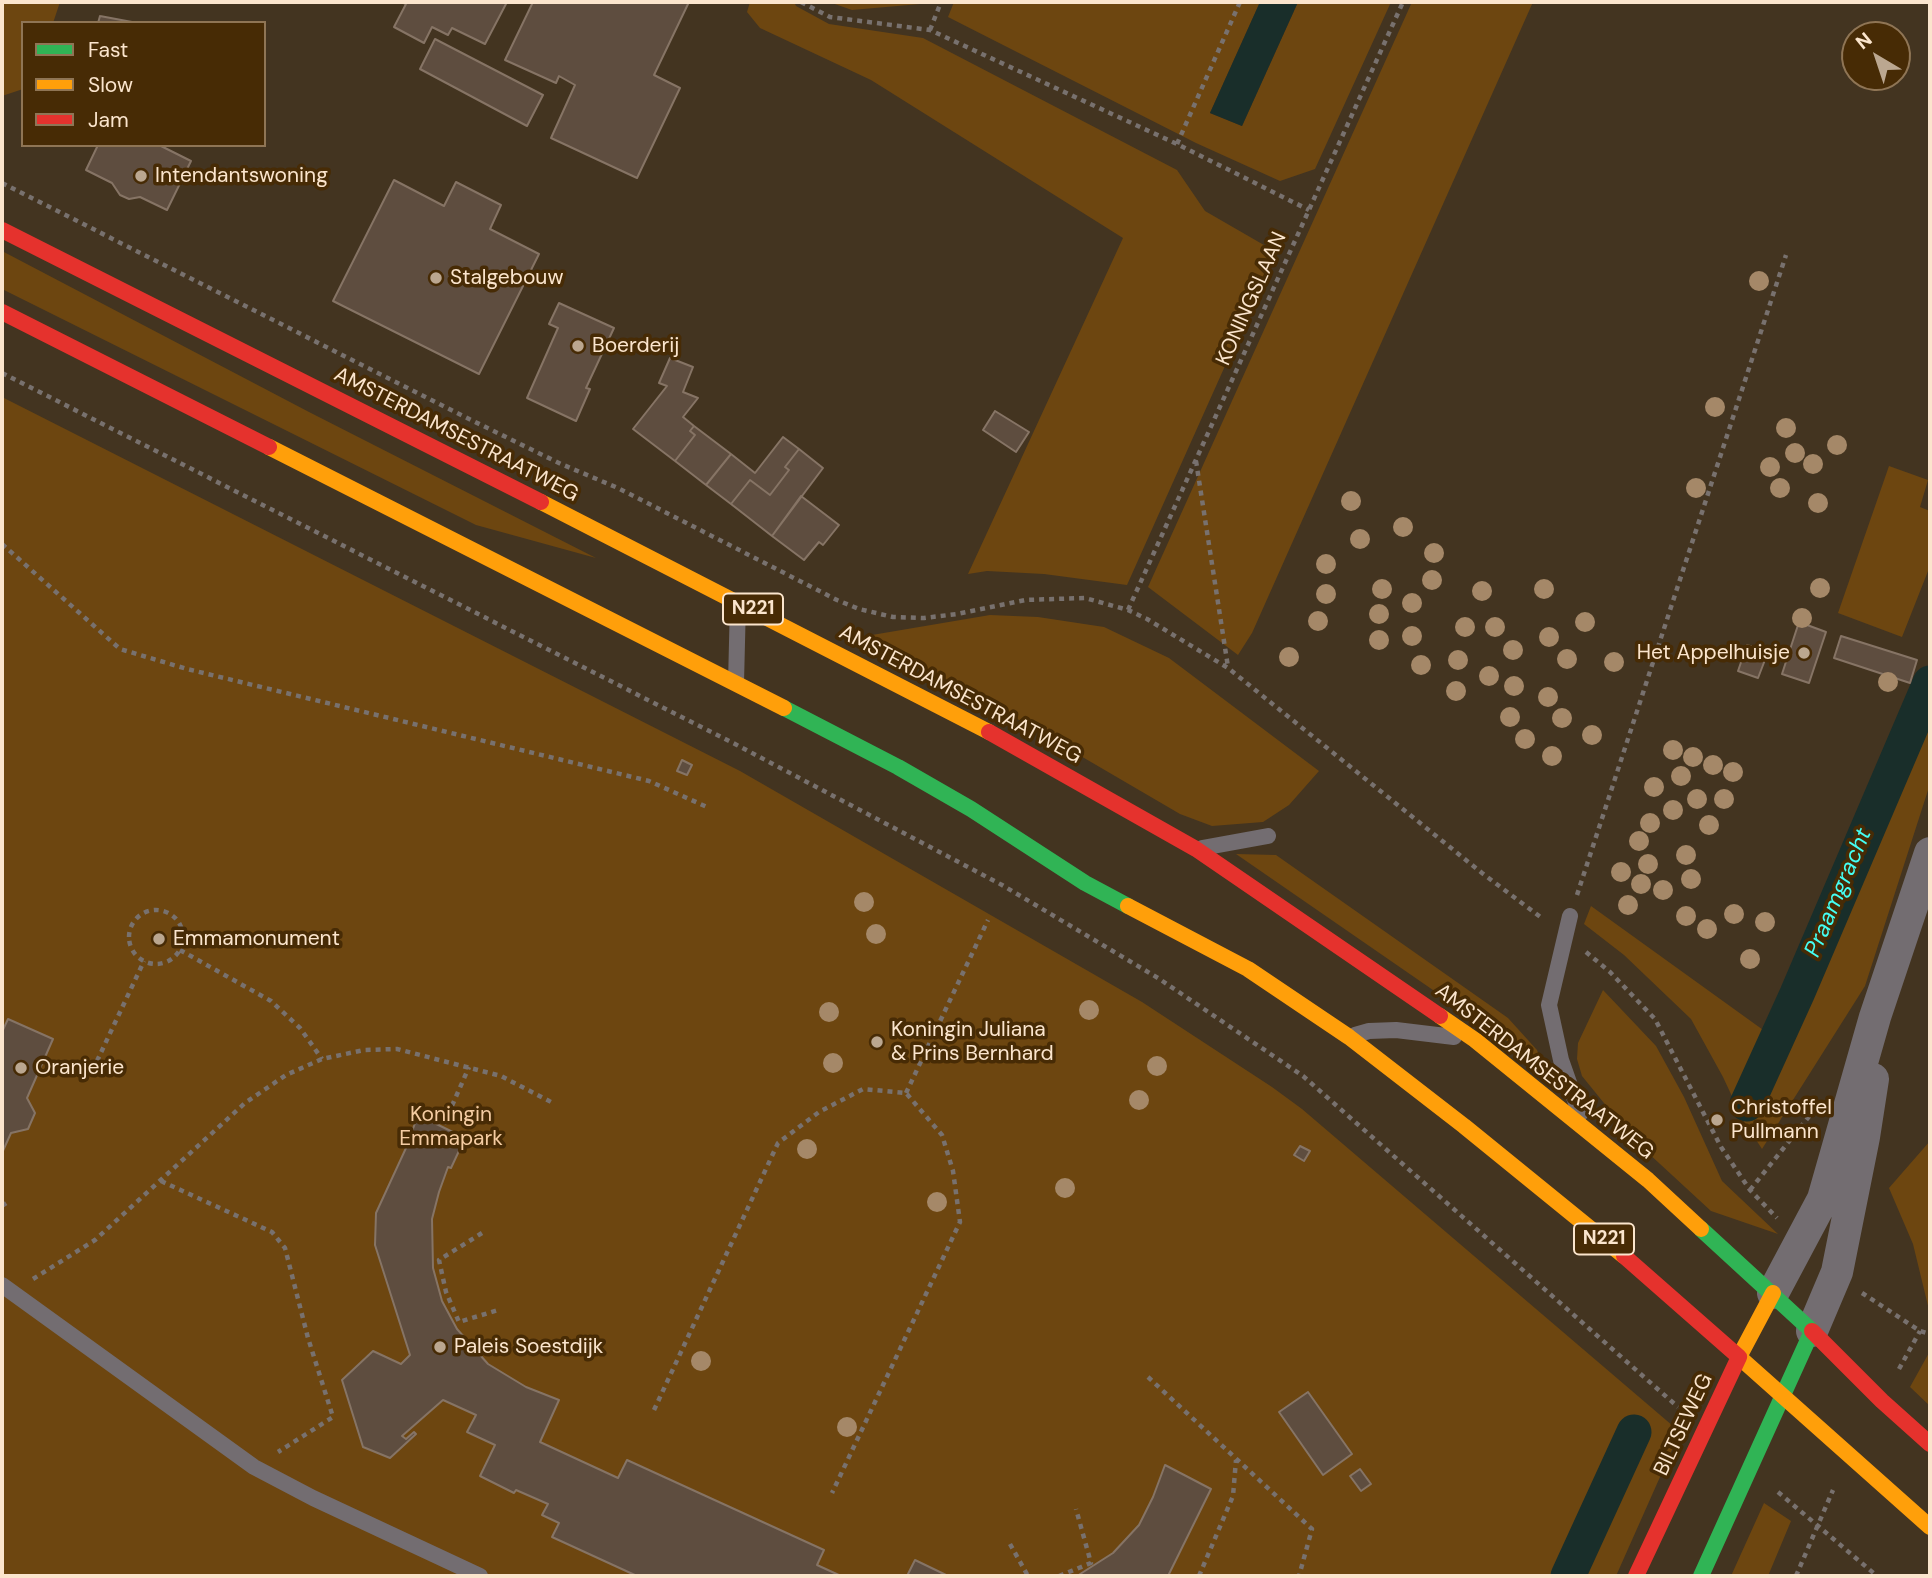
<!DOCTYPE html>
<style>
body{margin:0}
#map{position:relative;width:1932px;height:1578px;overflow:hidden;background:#433420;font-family:"DM Sans",sans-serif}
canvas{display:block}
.frame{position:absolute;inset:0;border:4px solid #fbe5cd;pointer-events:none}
.legend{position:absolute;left:21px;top:21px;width:245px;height:126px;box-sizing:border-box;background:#472b05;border:2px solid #8f7555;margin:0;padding:9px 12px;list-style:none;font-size:21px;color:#fbe5cd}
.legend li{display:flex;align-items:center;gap:14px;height:35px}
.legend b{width:35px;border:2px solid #8f7555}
.north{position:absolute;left:1841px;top:21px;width:70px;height:70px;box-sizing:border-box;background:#472b05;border:2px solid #8f7555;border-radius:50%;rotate:321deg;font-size:19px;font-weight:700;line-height:28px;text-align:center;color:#fbe5cd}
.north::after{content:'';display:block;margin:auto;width:24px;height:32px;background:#bba790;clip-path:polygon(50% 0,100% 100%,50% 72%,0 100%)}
</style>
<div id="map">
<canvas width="1932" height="1578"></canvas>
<div class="frame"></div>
<ul class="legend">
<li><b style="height:9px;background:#30b455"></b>Fast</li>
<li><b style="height:9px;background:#ff9f0a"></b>Slow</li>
<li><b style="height:9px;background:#e5322d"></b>Jam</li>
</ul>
<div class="north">N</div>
</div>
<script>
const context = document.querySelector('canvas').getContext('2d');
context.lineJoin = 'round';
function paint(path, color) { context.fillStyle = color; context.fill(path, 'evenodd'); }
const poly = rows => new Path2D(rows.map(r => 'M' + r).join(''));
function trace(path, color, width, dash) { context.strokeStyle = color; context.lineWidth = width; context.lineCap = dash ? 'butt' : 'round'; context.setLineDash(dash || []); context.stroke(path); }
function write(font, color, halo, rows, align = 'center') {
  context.font = font + ' "DM Sans",sans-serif'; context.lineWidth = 7; context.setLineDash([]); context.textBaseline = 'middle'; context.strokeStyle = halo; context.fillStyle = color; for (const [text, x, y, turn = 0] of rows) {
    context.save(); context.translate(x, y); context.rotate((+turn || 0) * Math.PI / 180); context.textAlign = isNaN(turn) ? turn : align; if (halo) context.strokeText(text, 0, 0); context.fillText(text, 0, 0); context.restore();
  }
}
paint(poly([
 [2,2,60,2,53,23,23,23,23,89,2,96],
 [750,2,794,2,796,6,829,24,923,38,1177,170,1205,211,1276,252,1127,585,1044,574,987,571,968,574,1123,238,871,80,760,28,747,12],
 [829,2,921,2,920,4,852,10],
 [954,2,1260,2,1210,113,1242,126,1298,2,1391,2,1315,169,1280,181,1196,143,948,17],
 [1412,2,1533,2,1252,633,1238,655,1148,587],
 [2,251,309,412,596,558,476,525,2,289],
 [2,397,740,771,1142,1002,1272,1087,1302,1109,1680,1432,1616,1576,2,1576],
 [1889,466,1928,480,1920,507,1930,511,1930,566,1902,637,1838,613],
 [990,615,1038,617,1104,627,1169,658,1319,771,1289,805,1263,822,1212,826,1180,814,990,703,866,636],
 [1930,720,1930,784,1865,986,1762,1149,1743,1120,1723,1077,1691,1019,1624,955,1584,924,1591,906,1784,1045,1800,1013],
 [1236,854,1276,855,1508,1018,1537,1050,1543,1066],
 [1603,990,1656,1046,1684,1097,1722,1181,1778,1234,1711,1211,1634,1140,1582,1076,1577,1059,1578,1043],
 [1930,1141,1930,1314,1913,1244,1889,1188],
 [1930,1351,1930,1406,1910,1387],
 [1764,1503,1791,1521,1768,1576,1731,1576]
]), '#6d4610');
paint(poly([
 [1260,2,1298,2,1242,126,1210,113]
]), '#192e2a');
trace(poly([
 [1747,1104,1797,994,1930,683],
 [1568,1576,1634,1432]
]), '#192e2a', 35);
const building = poly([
 [401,2,507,2,485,44,452,28,448,35,432,27,424,43,394,27,406,4,401,2],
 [533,2,689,2,654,75,680,88,637,178,551,138,575,85,559,76,556,83,505,60,533,2],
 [100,16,132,22,98,23,100,16],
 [435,39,543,95,527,126,420,69,435,39],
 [98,145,159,145,191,161,167,210,140,197,129,199,120,195,112,183,86,170,98,145],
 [394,180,444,206,456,182,501,205,490,229,539,254,479,374,333,301,394,180],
 [559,303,614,328,586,388,590,389,576,421,527,398,558,328,549,324,559,303],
 [670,358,693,367,683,392,698,398,683,417,694,426,690,431,695,435,675,461,633,429,667,386,659,383,670,358],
 [995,411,1029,432,1016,452,983,430,995,411],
 [694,426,731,454,706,485,675,461,695,435,690,431,694,426],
 [783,437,799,449,785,467,789,470,770,495,750,480,731,504,706,485,731,454,755,473,783,437],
 [799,449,823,468,772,536,731,504,750,480,770,495,789,470,785,467,799,449],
 [801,496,839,525,823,545,819,542,804,560,772,536,801,496],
 [1799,622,1826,632,1809,683,1782,674,1799,622],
 [1841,636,1917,660,1910,683,1834,658,1841,636],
 [1747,645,1768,652,1758,678,1738,671,1747,645],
 [682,760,692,765,687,775,677,771,682,760],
 [8,1019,53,1039,27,1098,35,1113,28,1129,11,1133,2,1153,2,1032,8,1019],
 [418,1115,465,1138,451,1168,448,1167,439,1192,432,1219,433,1268,442,1301,457,1329,488,1364,526,1387,559,1400,540,1442,618,1478,627,1460,824,1550,817,1565,841,1576,637,1576,552,1537,559,1523,542,1515,548,1504,516,1490,514,1493,480,1476,495,1445,467,1432,476,1415,443,1400,402,1436,406,1439,414,1432,416,1434,390,1458,363,1447,342,1380,373,1351,401,1364,410,1355,375,1245,376,1213,406,1148,418,1115],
 [1300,1146,1310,1151,1304,1161,1294,1155,1300,1146],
 [1308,1392,1352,1454,1323,1475,1279,1412,1308,1392],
 [1165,1465,1211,1489,1168,1576,1077,1576,1113,1553,1139,1525,1153,1497,1165,1465],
 [1360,1469,1371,1484,1361,1491,1350,1476,1360,1469],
 [915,1560,944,1574,948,1576,907,1576,915,1560]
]);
paint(building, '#5e4d3f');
trace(building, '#867465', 2);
trace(poly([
 [801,2,830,17,930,30,1177,144,1309,210],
 [930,30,941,2],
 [1177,144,1240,2],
 [2,183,463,416,561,464,618,488,837,600,859,609,893,617,924,618,957,614,1025,600,1085,598,1128,610,1147,619,1228,668,1482,873,1543,919],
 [2,373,735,744,1002,885,1158,978,1303,1076,1678,1407],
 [1196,461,1228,667],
 [2,544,120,649,187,669,649,781,707,807],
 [1128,610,1403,2],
 [1577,895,1786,255],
 '129 937a27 27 0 1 1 54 0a27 27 0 1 1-54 0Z',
 [180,950,271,1001,300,1028,322,1059],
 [1586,952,1610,972,1655,1019,1721,1147,1750,1190,1777,1218],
 [97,1061,144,961],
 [906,1093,988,920],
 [444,1124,469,1067],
 [161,1181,272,1232,285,1248,308,1338,333,1417,278,1452],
 [1750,1190,1811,1114],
 [2,1206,8,1202],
 [482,1233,439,1260,446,1292,459,1322,498,1310],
 [33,1279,95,1240,245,1103,286,1075,322,1059,364,1050,397,1049,501,1076,553,1103],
 [1862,1293,1920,1331,1930,1334],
 [1899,1369,1920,1331],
 [1148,1377,1312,1529,1299,1576],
 [654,1410,778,1143,819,1112,863,1089,906,1093,942,1135,953,1171,960,1222,832,1493],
 [1778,1492,1877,1576],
 [1010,1544,1028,1576],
 [1059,1576,1091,1563,1076,1509],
 [1199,1576,1233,1496,1236,1460],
 [1796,1576,1833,1490]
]), '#78716e', 4.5, [5, 5]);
trace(poly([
 [736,683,738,602],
 [1202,848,1268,836],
 [1570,916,1549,1005,1561,1060,1580,1114],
 [1355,1035,1369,1031,1396,1030,1454,1037],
 [2,1285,254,1467,313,1498,480,1576]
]), '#736d71', 16);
trace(poly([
 [1773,1293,1823,1199,1875,1017,1930,853],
 [1812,1331,1837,1272,1864,1137,1873,1079]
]), '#736d71', 32);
trace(poly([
 [784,708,898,767,971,809,1085,883,1128,906],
 [1701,1576,1812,1331,1701,1229]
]), '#30b455', 16);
trace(poly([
 [269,447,784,708],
 [541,502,989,732],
 [1128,906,1248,969,1349,1037,1464,1126,1624,1256],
 [1440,1016,1475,1040,1648,1180,1701,1229],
 [1773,1293,1739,1357,1930,1527]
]), '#ff9f0a', 16);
trace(poly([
 [2,230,541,502],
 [2,312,269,447],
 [989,732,1196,849,1440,1016],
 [1624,1256,1739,1357,1636,1576],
 [1812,1331,1882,1401,1930,1444]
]), '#e5322d', 16);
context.fillStyle = '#a58868';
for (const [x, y] of [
 [1759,281],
 [1715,407],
 [1786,428],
 [1837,445],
 [1795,453],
 [1813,464],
 [1770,467],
 [1696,488],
 [1780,488],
 [1351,501],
 [1818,503],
 [1403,527],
 [1360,539],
 [1434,553],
 [1326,564],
 [1432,580],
 [1820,588],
 [1382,589],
 [1544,589],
 [1482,591],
 [1326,594],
 [1412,603],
 [1379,614],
 [1802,618],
 [1318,621],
 [1585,622],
 [1465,627],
 [1495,627],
 [1412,636],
 [1549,637],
 [1379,640],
 [1513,650],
 [1289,657],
 [1567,659],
 [1458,660],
 [1614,662],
 [1421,665],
 [1489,676],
 [1888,682],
 [1514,686],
 [1456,691],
 [1548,697],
 [1510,717],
 [1562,718],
 [1592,735],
 [1525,739],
 [1673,750],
 [1552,756],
 [1693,757],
 [1713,765],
 [1733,772],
 [1681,776],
 [1654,787],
 [1697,799],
 [1724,799],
 [1673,810],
 [1650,823],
 [1709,825],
 [1639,841],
 [1686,855],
 [1648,864],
 [1621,872],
 [1691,879],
 [1641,884],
 [1663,890],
 [864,902],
 [1628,905],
 [1734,914],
 [1686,916],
 [1765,922],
 [1707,929],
 [876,934],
 [1750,959],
 [1089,1010],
 [829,1012],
 [833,1063],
 [1157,1066],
 [1139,1100],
 [807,1149],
 [1065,1188],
 [937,1202],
 [701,1361],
 [847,1427]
]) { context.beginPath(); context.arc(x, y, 10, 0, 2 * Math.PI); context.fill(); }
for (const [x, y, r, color] of [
 [141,176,7,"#bba790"],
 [436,278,7,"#bba790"],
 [578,346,7,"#bba790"],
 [1804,653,7,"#bba790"],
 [159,939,7,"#bba790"],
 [877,1042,7,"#bba790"],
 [21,1068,7,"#bba790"],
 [1717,1120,7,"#bba790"],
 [440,1347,7,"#bba790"]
]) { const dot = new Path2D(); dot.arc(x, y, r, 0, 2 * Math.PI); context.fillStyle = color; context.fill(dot); trace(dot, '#472b05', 2.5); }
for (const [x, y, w] of [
 [753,609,60],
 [1604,1239,60]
]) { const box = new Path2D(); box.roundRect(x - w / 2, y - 15.5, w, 31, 5); context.fillStyle = '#472b05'; context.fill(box); trace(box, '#fbe5cd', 2); }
write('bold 19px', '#fbe5cd', null, [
 ["N221",753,609],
 ["N221",1604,1239]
]);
write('21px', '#fbe5cd', '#472b05', [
 ["Intendantswoning",155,176],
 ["Stalgebouw",450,278],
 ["Boerderij",592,346],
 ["Het Appelhuisje",1790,653,"right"],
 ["Emmamonument",173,939],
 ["Koningin Juliana",891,1030],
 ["& Prins Bernhard",891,1054],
 ["Oranjerie",35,1068],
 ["Christoffel",1731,1108],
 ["Pullmann",1731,1132],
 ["Paleis Soestdijk",454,1347]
], 'left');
write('21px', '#fbe5cd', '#472b05', [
 ["KONINGSLAAN",1252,299,-66],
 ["AMSTERDAMSESTRAATWEG",456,435,27],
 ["AMSTERDAMSESTRAATWEG",960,695,28],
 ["AMSTERDAMSESTRAATWEG",1544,1072,38],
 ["BILTSEWEG",1684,1425,-65]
]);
write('21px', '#f5cca2', '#472b05', [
 ["Koningin",451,1115],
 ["Emmapark",451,1139]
]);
write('italic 23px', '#44fef3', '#472b05', [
 ["Praamgracht",1839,893,-67]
]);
</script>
